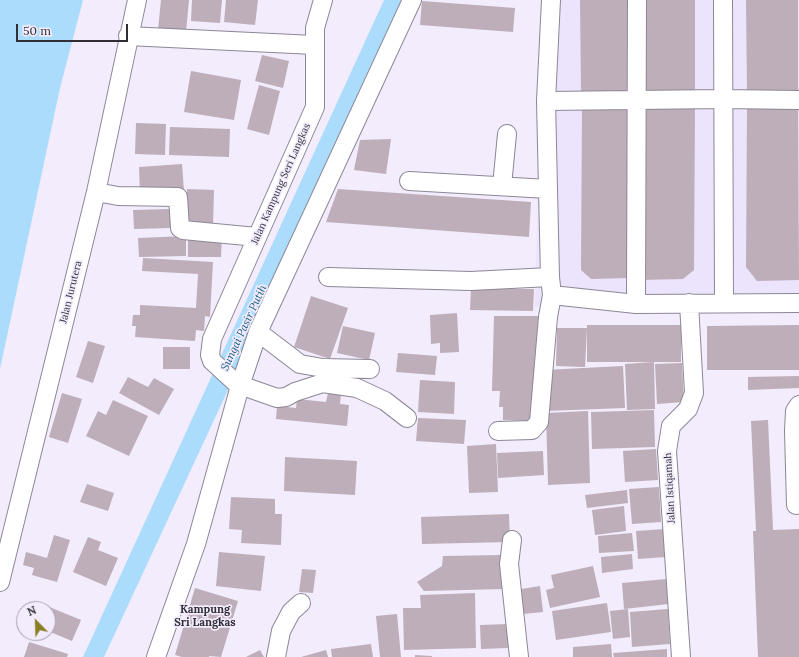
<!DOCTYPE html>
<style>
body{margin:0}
#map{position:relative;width:799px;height:657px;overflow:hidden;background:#f2ecfd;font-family:Lora,serif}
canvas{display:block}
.north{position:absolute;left:16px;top:601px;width:40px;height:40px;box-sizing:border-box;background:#f2ecfd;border:1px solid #a5a0ad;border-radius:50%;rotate:337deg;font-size:11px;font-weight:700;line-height:16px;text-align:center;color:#312f35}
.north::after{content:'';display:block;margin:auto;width:14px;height:18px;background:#8b7d23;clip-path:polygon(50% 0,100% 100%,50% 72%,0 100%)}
.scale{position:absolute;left:16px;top:24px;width:112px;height:18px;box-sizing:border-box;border:2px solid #312f35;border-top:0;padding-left:5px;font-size:12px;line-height:14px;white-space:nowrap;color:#312f35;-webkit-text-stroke:3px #f2ecfd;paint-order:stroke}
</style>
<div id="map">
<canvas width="799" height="657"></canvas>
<div class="north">N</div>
<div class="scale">50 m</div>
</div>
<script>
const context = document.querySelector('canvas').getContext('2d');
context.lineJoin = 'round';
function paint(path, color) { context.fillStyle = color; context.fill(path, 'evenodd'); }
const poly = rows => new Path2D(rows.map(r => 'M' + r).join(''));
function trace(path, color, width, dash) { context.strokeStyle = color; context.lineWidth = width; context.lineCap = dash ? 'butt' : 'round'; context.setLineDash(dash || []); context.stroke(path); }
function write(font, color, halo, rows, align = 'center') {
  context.font = font + ' Lora,serif'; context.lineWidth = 3.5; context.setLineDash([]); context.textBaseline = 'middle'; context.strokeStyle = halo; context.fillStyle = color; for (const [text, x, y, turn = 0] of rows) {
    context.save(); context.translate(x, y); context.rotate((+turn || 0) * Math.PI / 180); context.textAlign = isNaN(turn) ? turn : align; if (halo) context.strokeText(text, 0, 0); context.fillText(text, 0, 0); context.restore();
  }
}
paint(poly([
 [543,0,799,0,799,306,535,307]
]), '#ece3fc');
paint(poly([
 [0,0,83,0,60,88,0,369],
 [384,0,409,0,104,657,83,657]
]), '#acdcfb');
paint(poly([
 [161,0,189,0,186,32,158,30],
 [192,0,222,0,220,23,191,21],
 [226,0,258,0,255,25,224,22],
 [580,0,629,0,629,95,581,93],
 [641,0,695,0,695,93,641,94],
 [746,0,798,0,798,95,747,94],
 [422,1,515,8,513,32,420,25],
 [262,55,289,61,283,88,255,81],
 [191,71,241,80,234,120,184,112],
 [259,85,280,91,269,135,247,129],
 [695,107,694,270,683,279,640,280,640,108],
 [747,108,798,108,799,280,757,281,746,267],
 [632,109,629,278,591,279,581,270,582,110],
 [136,123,166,124,165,155,135,154],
 [170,127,230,129,229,157,169,155],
 [391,139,386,174,354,170,360,140],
 [182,164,184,191,140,194,139,167],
 [187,189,214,190,213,227,185,227],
 [338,189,531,202,529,237,326,222],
 [170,209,171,228,134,229,133,210],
 [222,235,221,257,188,257,188,236],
 [186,236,186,256,139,257,138,238],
 [143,258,213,262,210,317,205,316,204,331,196,330,195,341,135,337,136,326,132,326,133,315,140,315,140,305,196,308,198,274,142,271],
 [471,289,534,289,533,311,470,310],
 [311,296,348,308,330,359,294,347],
 [457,313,459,352,440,353,440,343,431,344,430,315],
 [494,316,538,316,536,407,531,421,503,420,503,407,499,407,500,391,492,391],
 [587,325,681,325,681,362,587,362],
 [799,325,799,370,707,370,707,326],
 [343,326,375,333,369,360,337,353],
 [557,328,587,328,585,367,556,366],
 [88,341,105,346,93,383,76,377],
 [163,347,190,347,190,369,163,369],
 [398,353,437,356,435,375,396,372],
 [654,362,655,409,627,410,625,364],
 [682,363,684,402,657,404,655,364],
 [623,366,625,408,545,411,544,370],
 [799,376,799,388,748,390,748,377],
 [128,377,148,387,154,378,174,389,159,415,119,393],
 [420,380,455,382,454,414,418,412],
 [62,393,82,399,68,443,49,437],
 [328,393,341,394,340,404,349,405,347,426,276,419,277,406,296,408,297,399,326,402],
 [113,400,148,416,129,456,86,436,98,411,106,415],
 [654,410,655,447,592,449,591,412],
 [588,411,590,483,548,485,546,413],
 [418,418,466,420,464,444,416,441],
 [768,420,773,530,799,529,799,657,758,657,753,531,756,531,751,421],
 [496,444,498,492,469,493,467,446],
 [656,449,658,480,625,482,623,451],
 [543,451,544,475,498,478,497,453],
 [285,457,357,461,355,495,284,491],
 [87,484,114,493,108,511,80,502],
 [659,487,661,522,632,524,629,489],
 [627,490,628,503,587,508,585,495],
 [231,497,275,499,275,514,282,514,281,545,241,543,242,530,229,529],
 [624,506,626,531,595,535,592,510],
 [509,514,510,542,422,544,421,517],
 [665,529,666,557,638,559,636,531],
 [632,533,634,551,599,553,598,536],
 [54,535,70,540,57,582,32,575,34,568,23,565,26,552,47,558],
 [88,537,101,542,98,550,118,558,106,586,73,572],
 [219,552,265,556,261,591,216,586],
 [632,554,633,569,602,573,601,557],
 [503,555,504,589,424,591,417,582,442,566,443,556],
 [593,566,600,597,550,608,546,590,554,588,551,575],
 [302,569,316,570,313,593,299,592],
 [667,579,669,604,624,609,622,583],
 [540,586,543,612,523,614,521,589],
 [195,588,238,601,221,657,209,656,209,657,182,657,175,655],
 [475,593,476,648,404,650,403,608,421,608,420,595],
 [607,603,611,632,556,640,552,611],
 [47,606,81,620,72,641,48,631,48,609,46,609],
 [628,609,630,637,613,639,610,611],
 [668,609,670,644,632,647,630,612],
 [397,614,401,657,380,657,376,616],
 [507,624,508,648,481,649,480,625],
 [29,642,68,654,67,657,24,657],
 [371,644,373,657,332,657,331,649],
 [611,644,612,657,573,657,573,647],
 [667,649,667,657,614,657,613,653],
 [260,650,264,657,246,657],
 [326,650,328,657,301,657],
 [415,655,432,656,432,657,415,657]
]), '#bdaeb9');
const minor = poly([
 [323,0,315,28,315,107,212,339,210,355,212,361,237,384,277,398,286,397,295,392,323,383,357,388,385,401,407,418],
 [551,0,546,101,550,277,552,295,636,304,799,303],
 [723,0,724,303],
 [128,36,314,45],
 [546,101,723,99,799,100],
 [409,181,548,189],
 [502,186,507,134],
 [96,192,118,196,178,197,180,228,183,230,257,237],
 [328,277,471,281,550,277],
 [636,304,637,0],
 [258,332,300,364,323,368,370,369],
 [498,431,532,430,539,422,548,317,552,295],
 [796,505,794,431,795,411,799,405],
 [512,540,509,564,519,657],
 [0,582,96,192,137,0],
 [156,657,196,544,240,386,258,332,412,0],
 [276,657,281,631,291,612,301,603],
 [681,657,667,451,671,426,688,409,694,393,689,303]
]);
trace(minor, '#8c8796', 20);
trace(minor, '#fff', 18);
write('10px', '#312f35', '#f2ecfd', [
 ["Jalan Kampung Seri Langkas",281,184,-66],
 ["Jalan Jurutera",71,292,-76],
 ["Jalan Istiqamah",670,488,-93]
]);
write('italic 11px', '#165d82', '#f2ecfd', [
 ["Sungai Pasir Putih",244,328,-65]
]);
write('bold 11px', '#312f35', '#f2ecfd', [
 ["Kampung",205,610],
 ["Sri Langkas",205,623]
]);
</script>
